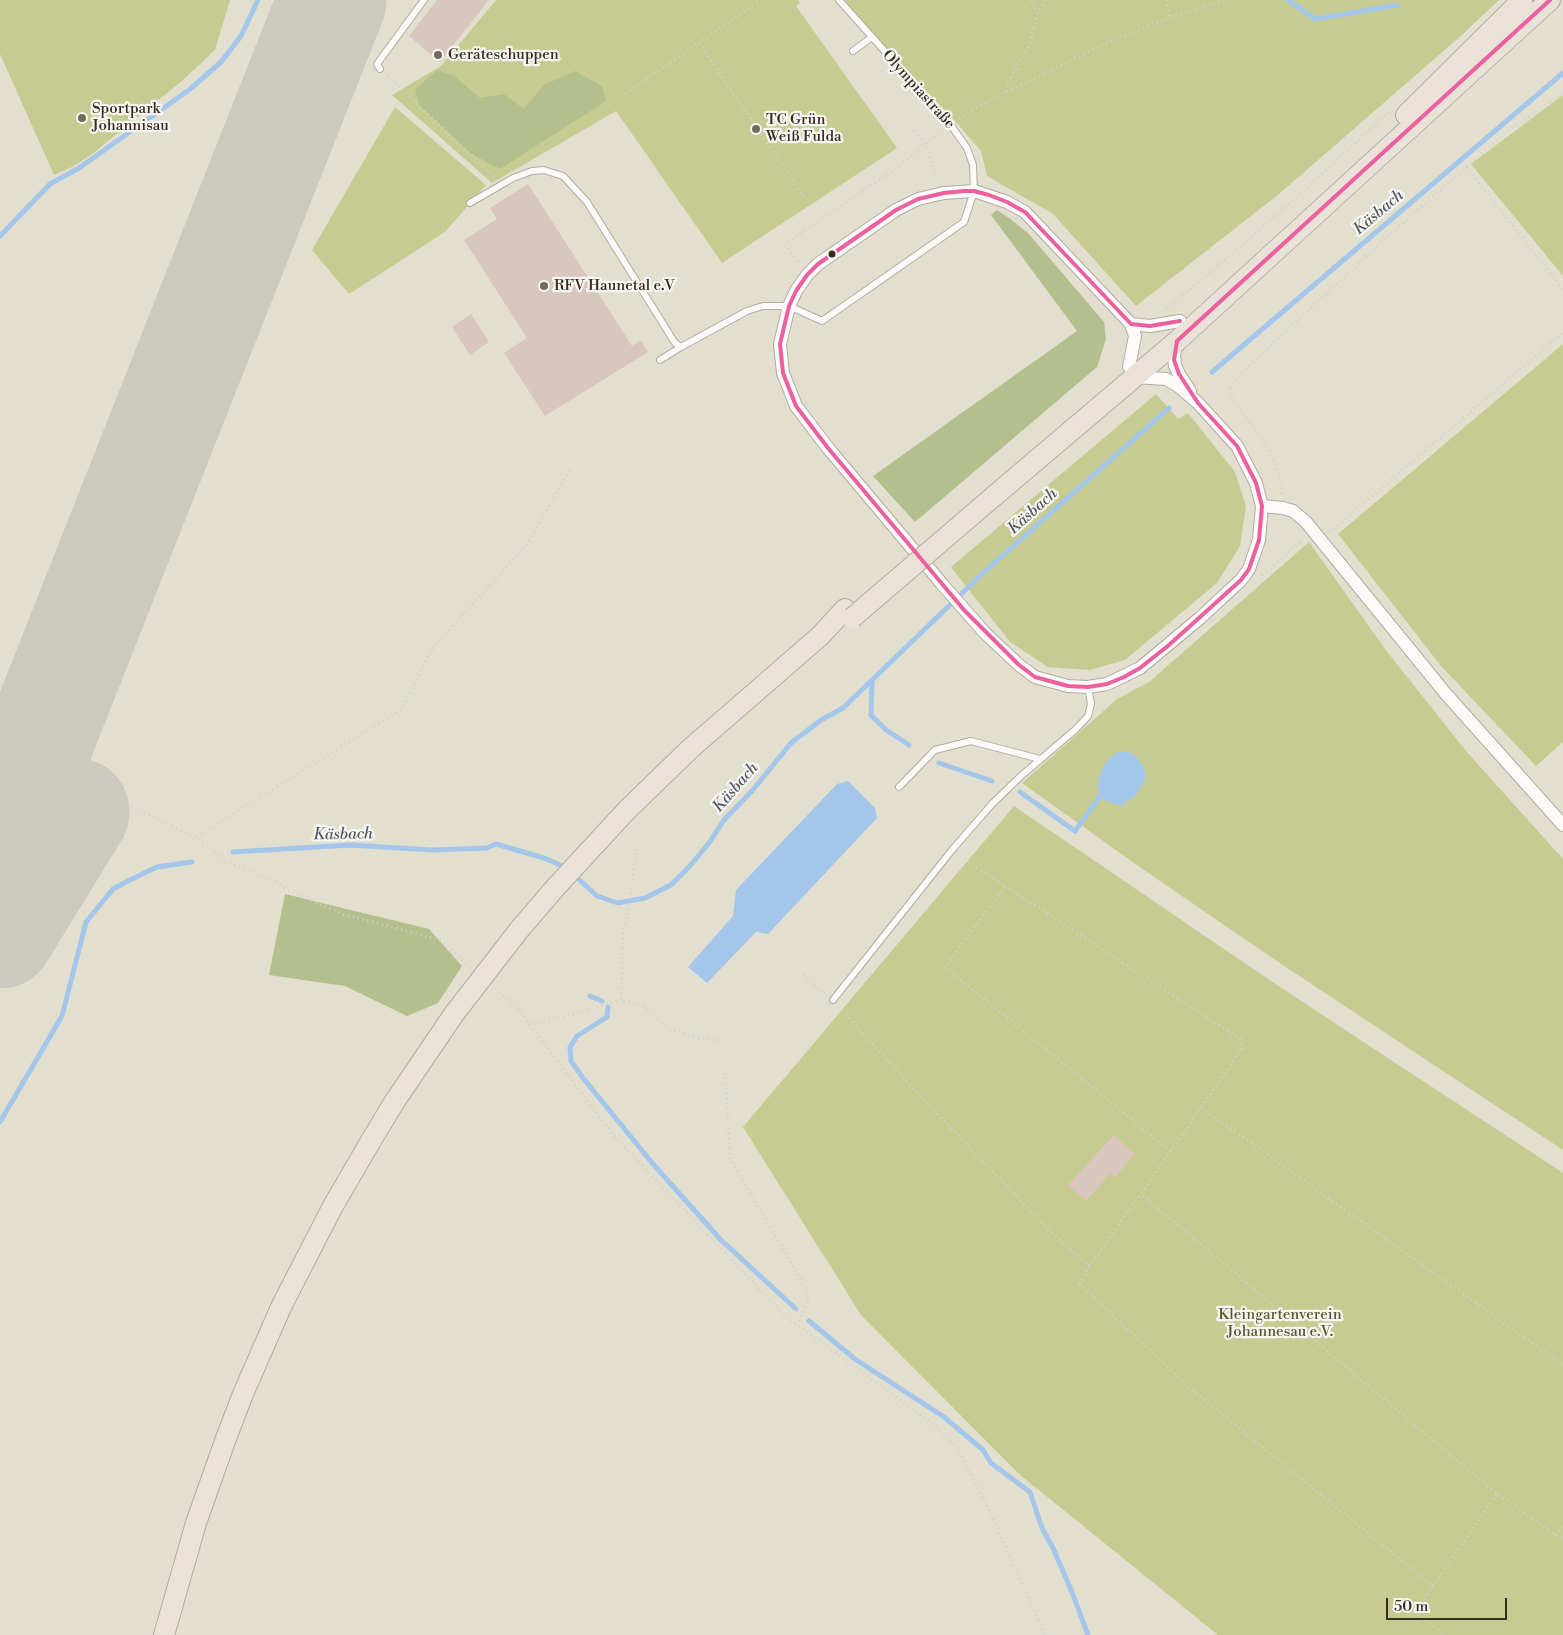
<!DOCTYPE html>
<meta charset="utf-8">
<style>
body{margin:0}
#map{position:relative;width:1563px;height:1635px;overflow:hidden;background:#e2dfcf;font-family:"Libre Bodoni",serif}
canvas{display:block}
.scale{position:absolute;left:1386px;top:1598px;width:121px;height:22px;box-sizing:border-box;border:2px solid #3b2a1e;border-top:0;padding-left:6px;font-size:15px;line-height:18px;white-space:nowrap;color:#3b2a1e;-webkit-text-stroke:4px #f6f6f2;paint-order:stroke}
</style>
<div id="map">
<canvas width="1563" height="1635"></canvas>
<div class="scale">50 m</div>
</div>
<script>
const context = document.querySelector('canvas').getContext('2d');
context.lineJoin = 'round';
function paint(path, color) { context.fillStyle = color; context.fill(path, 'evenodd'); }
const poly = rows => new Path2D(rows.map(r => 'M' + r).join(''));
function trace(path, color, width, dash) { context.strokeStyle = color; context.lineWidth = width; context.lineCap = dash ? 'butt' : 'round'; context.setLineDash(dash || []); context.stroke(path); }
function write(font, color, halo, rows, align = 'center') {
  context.font = font + ' "Libre Bodoni",serif'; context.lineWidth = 4.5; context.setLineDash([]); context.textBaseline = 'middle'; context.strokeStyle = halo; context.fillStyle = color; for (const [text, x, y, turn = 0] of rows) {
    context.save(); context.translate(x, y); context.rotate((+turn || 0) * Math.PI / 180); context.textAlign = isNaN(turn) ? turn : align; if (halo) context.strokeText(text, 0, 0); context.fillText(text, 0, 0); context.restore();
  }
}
paint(poly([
 [0,0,230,0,215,50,183,80,91,155,72,167,54,175,0,54],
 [496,0,798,0,801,3,796,6,897,148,722,263,616,111,492,183,392,95,441,66],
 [845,0,1499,0,1463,34,1279,194,1136,306,1053,214,987,176,981,151,955,121,873,35],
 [1563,95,1563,276,1471,164],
 [395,107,486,185,445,232,349,294,312,250],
 [1563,344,1563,742,1536,766,1441,666,1338,534],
 [1156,394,1178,419,1188,413,1235,472,1246,506,1240,546,1217,583,1125,660,1090,670,1048,667,1010,642,951,567],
 [1309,542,1385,649,1466,751,1563,859,1563,1150,1284,966,1141,868,1022,783,1117,699,1149,682],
 [1014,806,1277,985,1563,1173,1563,1635,1218,1635,1019,1474,861,1315,743,1127]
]), '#c6cc91');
paint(poly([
 [438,70,454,76,480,98,504,94,524,109,544,85,575,71,602,86,606,101,500,169,470,153,419,105,415,89],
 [997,210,1009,218,1028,233,1104,322,1106,339,1097,367,915,522,873,476,1077,331,991,215],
 [285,894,429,929,462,966,438,1003,407,1016,345,986,269,975]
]), '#b3bf8c');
paint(poly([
 [1128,751,1137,757,1145,770,1145,781,1135,796,1121,806,1103,800,1097,785,1103,766,1115,753],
 [848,781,875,808,877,818,768,934,756,932,707,983,688,967,733,916,736,890,837,784]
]), '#a4c6ea');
trace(poly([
 [1288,0,1315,19,1397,5],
 [0,236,50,184,79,168,189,90,221,62,241,36,258,0],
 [1212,372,1563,73],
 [872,681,871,715,886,730,909,745],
 [939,763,992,781],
 [1020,792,1075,831,1101,795],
 [233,852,350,845,433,850,487,848,496,844,544,858,567,868],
 [573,874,597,896,618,903,645,898,671,885,689,867,709,843,724,820,752,791,791,743,821,720,843,708,982,574,1169,408],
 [590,996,602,1001],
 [608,1007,607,1017,577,1036,570,1047,571,1061,583,1078,653,1164,721,1240,796,1309],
 [0,1122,62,1016,86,922,113,889,130,880,157,867,192,862],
 [809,1321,855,1359,944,1417,983,1450,991,1463,1030,1492,1042,1528,1053,1548,1072,1592,1088,1635]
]), '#a4c6ea', 5);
trace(poly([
 [0,840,332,1],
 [0,934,75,812]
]), '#ccc9bf', 109);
paint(poly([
 [437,0,489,0,440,62,409,36],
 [528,184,632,346,641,340,648,352,545,416,504,353,527,338,464,240,497,219,490,208],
 [471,314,489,342,470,355,452,327],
 [1114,1135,1135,1154,1115,1177,1111,1173,1086,1201,1068,1185]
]), '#d9c7bd');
const lane = poly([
 [853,51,872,37],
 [380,69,377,64,424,0],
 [470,203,513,178,532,171,544,170,563,176,587,202,675,343,681,347,747,311,763,306,789,306,822,321,964,222,974,191,973,165,967,148,950,124,839,0],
 [660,360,681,347],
 [899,787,935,750,971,741,1040,759],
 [833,1000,952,850,992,804,1021,776,1076,729,1088,716,1091,704,1088,687]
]);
const street = poly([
 [1131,324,1150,326,1180,321],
 [1177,341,1174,355,1175,366,1179,374,1190,391],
 [1129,367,1135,336,1131,324,1025,212,1007,202,974,191,944,193,918,199,896,210,818,264,807,275,796,291,789,306,780,344,783,373,796,406,828,448,942,584,985,633,1019,665,1035,677,1068,686,1088,687,1107,684,1140,668,1200,618,1241,580,1249,569,1259,540,1262,506,1256,483,1237,446,1198,403,1178,386,1166,379,1135,377],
 [1262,506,1283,508,1293,511,1306,522,1446,694,1563,825]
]);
const primary = poly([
 [1406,115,1522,0],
 [993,497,1177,341,1550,0],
 [627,810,691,748,820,636,845,609],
 [164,1635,196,1523,225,1441,243,1394,282,1305,333,1206,372,1139,395,1101,454,1014]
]);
trace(lane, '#b0ada1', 8);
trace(street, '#b0ada1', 14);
trace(primary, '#b0ada1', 22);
trace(poly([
 [1031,0,1037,13],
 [1167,0,1170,17],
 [699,43,760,0],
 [388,76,494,177],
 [1005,92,1008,83,1030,43,1037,14,1045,0],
 [621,96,699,43,804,197],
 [959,118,980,105,1098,47,1170,17,1226,0],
 [915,131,926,145,938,180],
 [1466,167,1563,289],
 [798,261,785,244,896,168,942,131],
 [1167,308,1197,284,1288,205,1389,112],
 [1282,494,1279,473,1272,455,1230,394,1230,387,1236,378,1384,240,1510,129,1563,94],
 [1330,532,1563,333],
 [1262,575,1303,540],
 [117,801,157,818,210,846,225,862,276,881,288,890,343,914,440,940,470,967],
 [196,837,402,709,432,649,529,542,569,470],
 [637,849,628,911,623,932,621,1000,643,1006,668,1028,691,1036,721,1041],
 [960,856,1005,886,945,967,1172,1152],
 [1005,886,1240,1039,1242,1049,1141,1194,1497,1494,1563,1540],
 [803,975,825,994],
 [495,989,517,1008,612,1134,785,1316,934,1425,957,1447,991,1514,1045,1635],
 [839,1007,918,1094,1049,1230,1089,1266,1080,1284,1191,1389,1433,1586,1415,1612,1445,1635],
 [529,1025,556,1019,621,1000],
 [725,1073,730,1158,807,1290,808,1298,807,1305,797,1325],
 [1202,1108,1563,1365],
 [1089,1266,1141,1194],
 [1555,1535,1563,1524],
 [1433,1586,1497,1494]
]), '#d2d1cc', 3, [1, 4]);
trace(lane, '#fbfaf8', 6);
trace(street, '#fbfaf8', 12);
trace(primary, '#eae2d8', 20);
const primaryBridge = poly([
 [852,618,993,497],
 [454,1014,519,930,555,888,627,810]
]);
trace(primaryBridge, '#b0ada1', 22, []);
trace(primaryBridge, '#eae2d8', 20);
trace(poly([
 [1177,341,1174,360,1179,374,1198,403,1237,446,1256,483,1262,506,1259,540,1249,569,1241,580,1169,645,1140,668,1124,677,1107,684,1088,687,1068,686,1035,677,1019,665,964,610,828,448,796,406,783,373,780,344,789,306,796,291,807,275,818,264,896,210,918,199,944,193,964,191,974,191,989,195,1007,202,1025,212,1131,324,1150,326,1180,321],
 [1177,341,1550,0]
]), '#ec609e', 4);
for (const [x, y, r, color] of [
 [438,55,5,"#75695c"],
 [82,118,5,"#75695c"],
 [756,129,5,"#75695c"],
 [832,254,4.5,"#3b2a1e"],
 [544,286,5,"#75695c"]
]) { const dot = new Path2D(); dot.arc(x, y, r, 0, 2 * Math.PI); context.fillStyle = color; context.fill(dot); trace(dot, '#f6f6f2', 2); }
write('15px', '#3b2a1e', '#f6f6f2', [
 ["Geräteschuppen",448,55],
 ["Sportpark",92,109],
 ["Johannisau",92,126],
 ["TC Grün",766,120],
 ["Weiß Fulda",766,137],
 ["RFV Haunetal e.V",554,286]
], 'left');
write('15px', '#3b2a1e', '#f6f6f2', [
 ["Olympiastraße",918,90,48]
]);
write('15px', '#5e5631', '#f6f6f2', [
 ["Kleingartenverein",1280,1315],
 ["Johannesau e.V.",1280,1332]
]);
write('italic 16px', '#52565f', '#f6f6f2', [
 ["Käsbach",1379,213,-40],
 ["Käsbach",1033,512,-42],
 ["Käsbach",736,788,-49],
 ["Käsbach",343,835,-1]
]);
</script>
